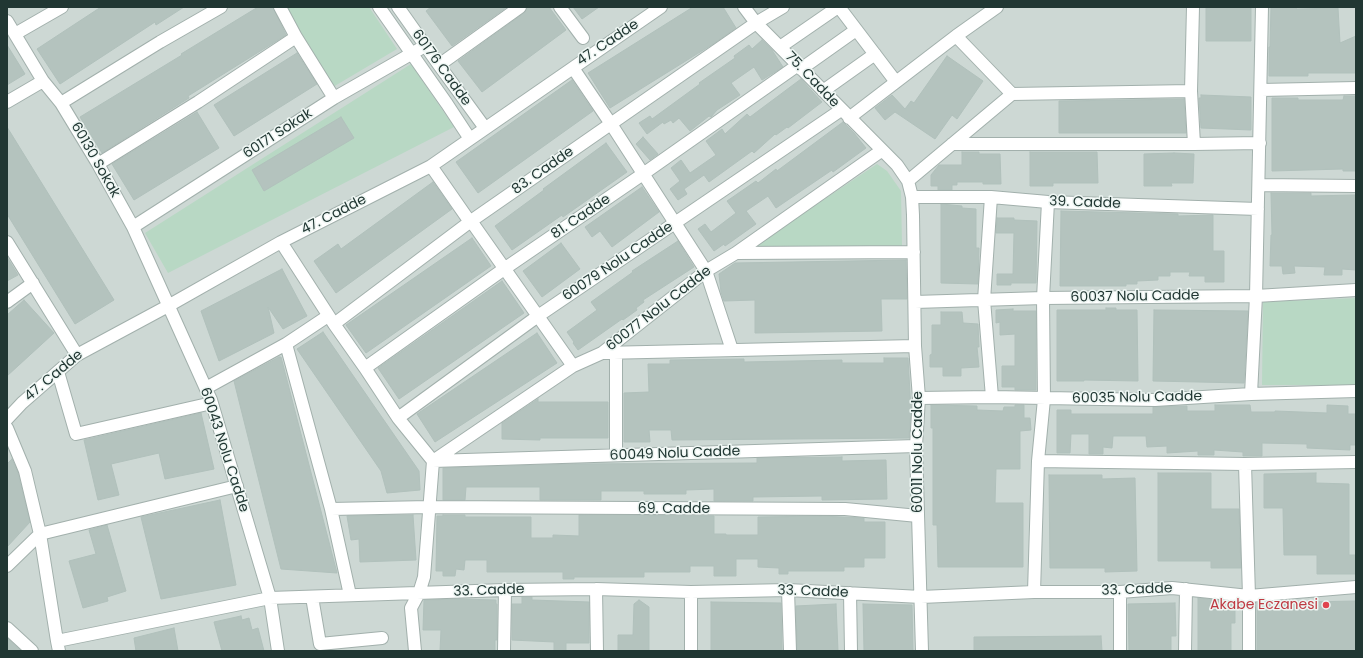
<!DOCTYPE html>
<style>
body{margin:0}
#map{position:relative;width:1363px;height:658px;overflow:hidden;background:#dee9e5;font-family:Poppins,sans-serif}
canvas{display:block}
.frame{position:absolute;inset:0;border:8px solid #213733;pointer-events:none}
</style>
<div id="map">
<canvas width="1363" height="658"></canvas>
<div class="frame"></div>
</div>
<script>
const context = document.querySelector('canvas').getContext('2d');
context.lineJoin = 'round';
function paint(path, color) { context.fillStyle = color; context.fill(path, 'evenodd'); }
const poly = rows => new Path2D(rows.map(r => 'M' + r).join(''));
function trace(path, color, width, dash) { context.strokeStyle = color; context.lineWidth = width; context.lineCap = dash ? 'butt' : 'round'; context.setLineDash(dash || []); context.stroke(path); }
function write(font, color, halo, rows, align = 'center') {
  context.font = font + ' Poppins,sans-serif'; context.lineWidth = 3; context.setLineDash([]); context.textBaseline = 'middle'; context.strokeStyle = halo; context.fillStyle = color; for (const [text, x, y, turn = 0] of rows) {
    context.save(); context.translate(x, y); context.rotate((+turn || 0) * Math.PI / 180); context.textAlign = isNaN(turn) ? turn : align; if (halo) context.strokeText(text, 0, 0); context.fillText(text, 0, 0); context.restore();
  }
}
paint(poly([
 [7,7,1356,7,1356,651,7,651]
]), '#cdd8d4');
paint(poly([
 [285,7,369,7,397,49,333,87],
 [411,64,454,127,168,273,145,233],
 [877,164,887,171,901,191,902,246,750,249],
 [1356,298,1356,385,1262,385,1263,302]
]), '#b8d8c4');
const building = poly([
 [101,7,184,7,156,25,155,22,60,84,37,49,101,7],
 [258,7,273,7,286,35,188,96,189,98,102,153,80,117,182,55,181,54,258,7],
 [431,7,507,7,452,46,426,11,431,7],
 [527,7,549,7,566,30,482,92,458,61,524,13,527,7],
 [573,7,599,7,582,19,573,7],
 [693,7,723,7,736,28,713,44,610,108,588,73,693,7],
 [1206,7,1251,7,1251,41,1206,41,1206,7],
 [1271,7,1297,7,1296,9,1338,8,1340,43,1356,36,1356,73,1308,73,1308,76,1269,76,1269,47,1270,47,1271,7],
 [762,40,772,50,783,67,762,80,754,67,731,83,740,95,717,110,711,117,709,116,690,131,679,118,673,123,671,120,664,124,663,122,647,134,639,123,650,116,652,119,700,84,699,83,735,58,734,56,749,45,752,49,762,40],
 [7,45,25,74,7,85,7,45],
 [297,53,317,84,234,136,214,105,297,53],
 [947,56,983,81,957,119,952,115,935,139,895,112,885,120,875,108,892,95,905,109,911,101,914,103,947,56],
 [801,79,822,102,788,128,787,127,776,135,775,134,754,153,752,151,709,182,704,175,684,189,687,194,678,200,670,189,680,181,671,168,681,160,690,173,716,155,706,141,722,129,725,134,747,114,750,117,801,79],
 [572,80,593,111,478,193,456,162,572,80],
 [1201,95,1251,97,1251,130,1201,128,1199,98,1201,98,1201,95],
 [1344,96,1356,96,1356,171,1343,171,1343,169,1272,171,1272,98,1298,98,1298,100,1343,100,1344,96],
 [1184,99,1186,133,1059,133,1059,101,1184,99],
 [197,112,219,148,134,200,112,164,197,112],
 [341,117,354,138,264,191,252,170,341,117],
 [843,122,854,133,866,148,833,172,832,170,776,208,768,196,746,211,756,224,725,246,724,244,714,251,698,229,705,224,711,232,736,213,727,201,756,181,758,183,776,169,777,171,843,122],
 [7,127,114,300,75,324,7,214,7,127],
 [643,137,658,154,650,160,636,144,643,137],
 [606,143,627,172,563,217,562,215,512,250,495,226,544,190,543,189,606,143],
 [962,152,979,152,979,154,1000,154,1001,184,983,184,983,182,957,182,957,185,952,185,952,190,938,190,938,186,931,186,931,175,939,165,962,165,962,152],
 [1030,152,1097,152,1098,183,1053,183,1053,186,1030,186,1030,152],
 [1174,153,1194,154,1193,183,1171,183,1172,186,1144,186,1144,154,1174,153],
 [433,182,452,209,336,293,314,261,338,244,341,249,433,182],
 [642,187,659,212,612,247,600,231,592,237,585,227,642,187],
 [1271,193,1311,193,1311,196,1356,195,1356,270,1342,269,1342,275,1324,275,1325,267,1294,266,1295,273,1283,274,1282,266,1270,266,1271,235,1272,235,1271,193],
 [941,204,962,206,962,208,976,209,976,248,979,248,978,284,941,283,941,204],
 [1061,211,1178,214,1178,216,1213,215,1213,251,1224,251,1224,282,1205,282,1205,276,1189,276,1190,272,1170,272,1170,276,1158,276,1158,280,1137,281,1137,284,1126,284,1126,286,1060,286,1061,211],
 [997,218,1014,218,1014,220,1037,221,1036,283,1011,283,1011,285,997,285,997,274,1013,274,1014,233,996,233,997,218],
 [472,238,491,266,366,353,346,325,472,238],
 [678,241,694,267,643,300,644,302,636,308,637,310,623,320,622,319,578,350,573,343,574,342,567,332,597,310,591,302,633,272,632,271,678,241],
 [561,243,580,269,542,297,523,271,561,243],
 [7,257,18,275,7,281,7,257],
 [906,260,907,299,881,299,882,331,755,333,755,300,724,301,721,292,719,274,735,263,906,260],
 [282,269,307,316,283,329,268,307,274,333,219,361,201,311,282,269],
 [502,281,524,313,399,399,378,368,502,281],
 [24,300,54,333,7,376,7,315,24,300],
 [1106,308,1116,308,1116,310,1137,310,1138,381,1084,380,1084,381,1057,381,1057,310,1106,310,1106,308],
 [1013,309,1013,311,1036,311,1036,390,1015,390,1015,387,1002,387,1002,366,1015,366,1015,334,1000,335,1000,322,996,323,996,310,1013,309],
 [1154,310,1248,311,1244,383,1153,381,1154,310],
 [941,312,962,312,963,323,978,324,979,347,977,347,979,367,961,368,961,376,943,376,943,367,930,367,930,355,932,354,932,325,941,325,941,312],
 [323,332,419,471,420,490,387,493,381,471,297,349,323,332],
 [537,333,557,363,435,442,417,414,537,333],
 [279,357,281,357,337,573,281,569,234,381,279,357],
 [884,358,908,358,911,411,909,438,672,440,671,430,649,430,650,442,624,442,624,393,649,392,648,364,670,364,670,360,744,359,744,362,842,360,842,363,884,363,884,358],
 [538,399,538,402,608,402,608,438,540,438,540,440,502,439,502,423,538,399],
 [931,405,977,406,977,410,1003,411,1004,407,1015,407,1015,405,1024,405,1024,418,1030,418,1031,430,1020,431,1020,469,996,469,995,503,1023,503,1023,567,938,567,937,525,933,525,933,428,931,428,931,405],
 [1215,405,1250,405,1251,412,1275,412,1275,411,1327,413,1327,405,1348,406,1348,414,1356,414,1356,445,1350,445,1350,450,1307,448,1307,444,1262,443,1262,456,1243,456,1243,452,1214,450,1214,455,1198,455,1198,451,1167,453,1167,446,1147,447,1146,436,1113,436,1112,448,1103,447,1103,454,1089,454,1089,434,1071,434,1070,453,1057,453,1057,410,1071,410,1071,414,1153,414,1153,407,1187,406,1187,411,1215,411,1215,405],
 [201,413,214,469,165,479,159,453,111,464,119,495,98,500,84,440,201,413],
 [842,457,842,461,886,460,887,499,822,500,822,496,753,497,753,501,714,501,714,489,686,490,686,494,644,494,644,491,601,491,601,500,540,500,540,487,466,487,465,500,443,500,443,468,576,464,757,463,757,458,842,457],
 [12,459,18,473,30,522,7,547,7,464,12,459],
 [1158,473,1211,473,1211,509,1239,509,1241,568,1211,568,1211,561,1158,561,1158,473],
 [1316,473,1316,483,1349,484,1349,555,1356,555,1356,574,1317,574,1317,555,1284,555,1283,508,1264,508,1264,474,1316,473],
 [1049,475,1102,475,1102,479,1135,478,1137,571,1105,572,1105,568,1050,568,1049,475],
 [220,500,236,585,161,599,141,517,220,500],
 [413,515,416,560,360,562,359,539,351,540,347,516,413,515],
 [443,515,465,515,465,517,531,517,531,538,553,538,553,535,579,536,579,515,714,516,714,534,726,534,726,535,758,535,758,517,821,516,864,518,864,522,885,522,885,558,864,558,864,567,844,567,844,571,788,571,788,574,779,574,779,568,758,567,758,559,736,559,736,576,714,576,714,566,690,566,690,572,644,572,644,577,574,577,574,579,563,579,563,572,487,572,487,560,465,560,464,570,456,569,455,576,443,576,443,571,436,571,437,516,443,516,443,515],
 [107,525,126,591,107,597,108,601,83,608,69,561,96,554,89,530,107,525],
 [522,597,532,597,532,600,589,602,589,643,566,643,566,651,554,651,554,642,512,640,512,604,522,604,522,597],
 [1198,598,1235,602,1235,623,1231,623,1231,651,1198,651,1198,598],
 [459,599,496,600,496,604,497,604,497,640,495,640,495,651,440,651,441,630,423,630,424,600,459,599],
 [639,600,649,607,649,651,618,651,618,635,633,635,634,604,639,600],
 [1356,601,1356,651,1257,651,1257,603,1356,601],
 [711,602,781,603,782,651,711,651,711,602],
 [1175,603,1176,636,1171,636,1171,651,1129,651,1128,604,1175,603],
 [836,604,838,651,797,651,796,606,836,604],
 [863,604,912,605,913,651,864,651,863,604],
 [241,616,242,620,249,618,252,630,258,628,264,651,222,651,214,622,241,616],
 [174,628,178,651,136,651,134,638,174,628],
 [1101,636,1102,651,974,651,974,637,1101,636],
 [7,638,21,651,7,651,7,638]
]);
paint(building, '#b4c3be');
trace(building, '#b1c1bc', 1);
const minor = poly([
 [280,7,296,37,334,98],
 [379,7,447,104,470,139],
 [398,7,439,65,485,128],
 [560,7,583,38],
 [744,7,756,23,897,165,908,181,912,197,913,215,915,346,919,398,916,446,922,651],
 [839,7,896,82],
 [1193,7,1191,91,1194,144,1260,143],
 [7,21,43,81,61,103,98,164,133,227,211,400,270,598,278,651],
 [15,34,62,7],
 [956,36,1012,94],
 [780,47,838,7],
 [439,65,520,7],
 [573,68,611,124,706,271,732,350],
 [801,69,856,30],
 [1261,90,1356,88],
 [823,91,875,54],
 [7,102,43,81],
 [61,103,160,42,221,7],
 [849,118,956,36,997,7],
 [952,144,1194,144],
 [98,164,198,102,296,37],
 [431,166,470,222],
 [908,181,1012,94,1191,91],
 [1259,185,1356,186],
 [912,197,991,197,1048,202,1258,209],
 [991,197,984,300,992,397],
 [471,221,573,366],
 [133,227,334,98,425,46],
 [7,242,77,355],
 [281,242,334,324,365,368,398,418,433,461,424,577,419,593,411,608,415,651],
 [736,253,914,252],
 [7,302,33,283],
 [915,302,1043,298,1256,296,1356,290],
 [328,316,286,344,331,509],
 [334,324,471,221,756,23,783,7],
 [602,353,915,346],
 [616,353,616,455],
 [365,368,504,269,643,174,798,65],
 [58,372,76,434,212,403],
 [206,388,286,344],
 [1251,394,1256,296,1262,7],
 [919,398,992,397,1155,400,1251,394,1356,391],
 [398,418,538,316,841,110],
 [7,419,22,403,77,355,168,306,281,242,431,166,661,7],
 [7,428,25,471,40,534,7,566],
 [433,461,573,366,602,353,706,271,736,253,881,151],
 [433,461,916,446],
 [1038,461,1245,464,1356,462],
 [1245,464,1249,596,1249,651],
 [596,589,597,651],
 [788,590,790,651],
 [691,592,691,651],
 [1034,592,1038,461,1044,399,1043,298,1048,202],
 [850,593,851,651],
 [350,595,331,509,429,507,845,509,918,516],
 [312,597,320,644,382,638],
 [7,628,32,651],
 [57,641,40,534,237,486],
 [59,651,57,641,270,598,505,590,596,589,691,592,788,590,921,597,1034,592,1120,592,1172,588,1249,596,1356,587],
 [504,651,505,590],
 [1120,651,1120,592],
 [1185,651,1186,589]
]);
trace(minor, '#a2b0ac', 14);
trace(minor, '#fff', 12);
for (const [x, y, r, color] of [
 [1326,605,4,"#e0444e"]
]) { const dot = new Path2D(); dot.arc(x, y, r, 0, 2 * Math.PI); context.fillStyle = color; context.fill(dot); trace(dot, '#eef6f3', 1.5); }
write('14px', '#213733', '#eef6f3', [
 ["47. Cadde",608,43,-34],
 ["60176 Cadde",441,68,54],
 ["75. Cadde",812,80,46],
 ["60171 Sokak",278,134,-33],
 ["60130 Sokak",95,160,60],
 ["83. Cadde",543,171,-35],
 ["39. Cadde",1085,203,2],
 ["47. Cadde",334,215,-27],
 ["81. Cadde",581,217,-34],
 ["60079 Nolu Cadde",618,262,-34],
 ["60037 Nolu Cadde",1135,297,-1],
 ["60077 Nolu Cadde",659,309,-38],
 ["47. Cadde",54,376,-40],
 ["60035 Nolu Cadde",1137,398,-1],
 ["60043 Nolu Cadde",224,450,72],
 ["60011 Nolu Cadde",918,452,-90],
 ["60049 Nolu Cadde",675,454,-2],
 ["69. Cadde",674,509],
 ["33. Cadde",1137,590,-2],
 ["33. Cadde",489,591,-2],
 ["33. Cadde",813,592,2]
]);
write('14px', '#be3a42', '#eef6f3', [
 ["Akabe Eczanesi",1318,605]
], 'right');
</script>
